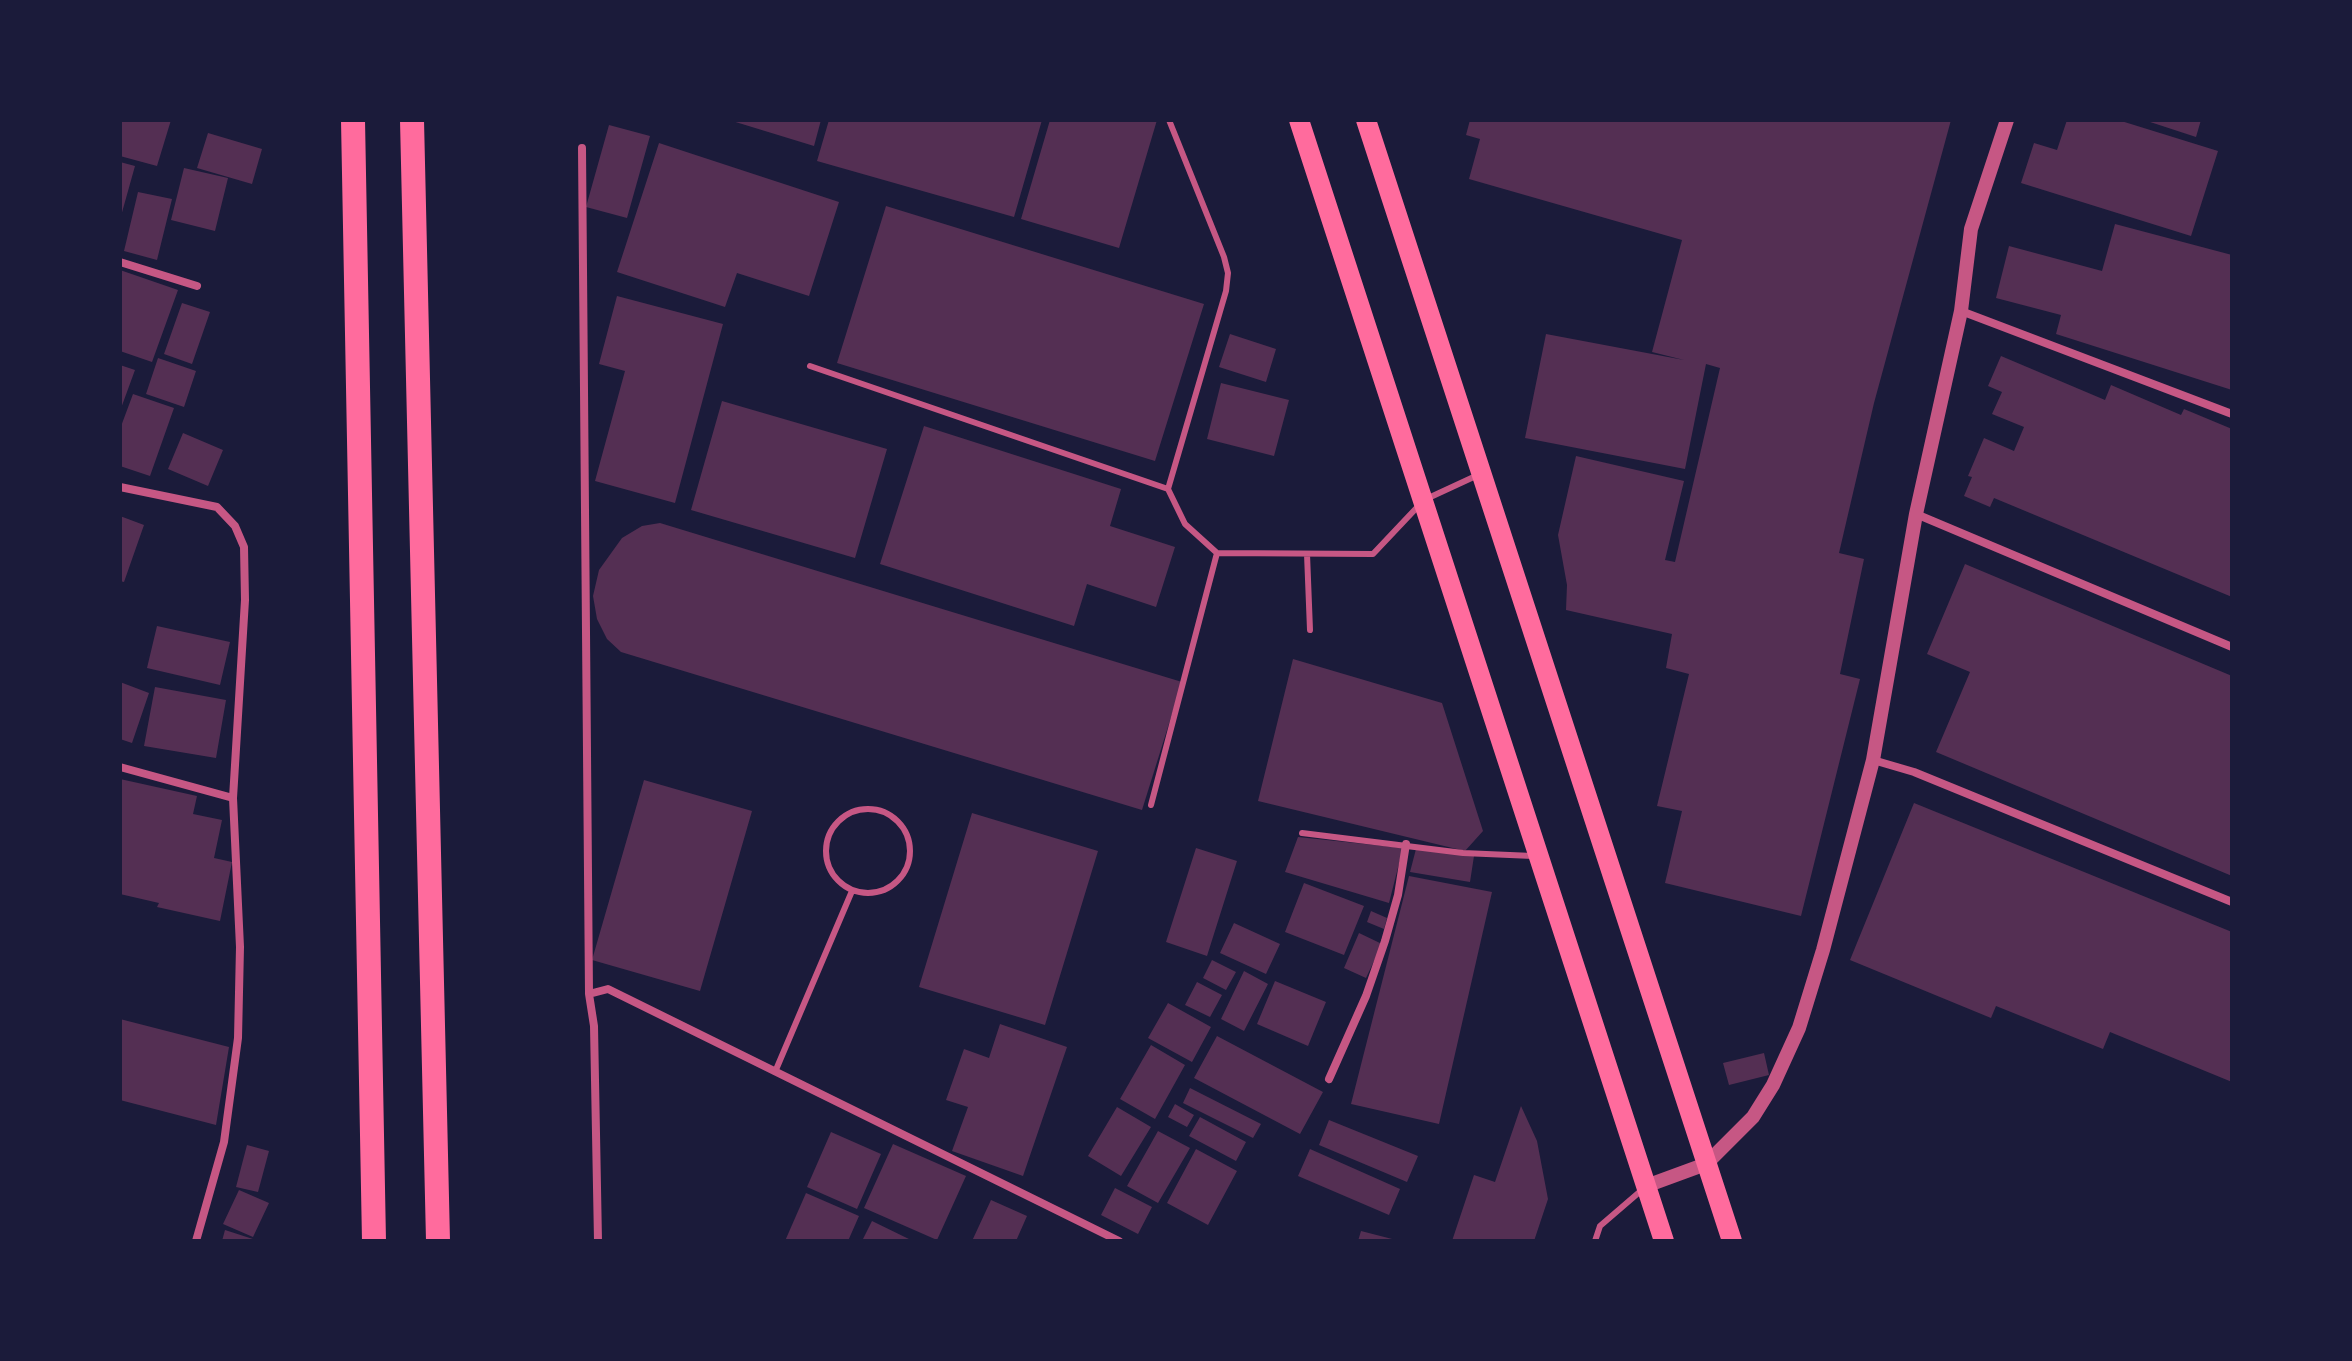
<!DOCTYPE html>
<style>
body{margin:0}
#map{position:relative;width:2352px;height:1361px;overflow:hidden;background:#1b1b3a;font-family:Lato,sans-serif}
canvas{display:block}
.frame{position:absolute;inset:0;border:122px solid #1b1b3a;pointer-events:none}
</style>
<div id="map">
<canvas width="2352" height="1361"></canvas>
<div class="frame"></div>
</div>
<script>
const context = document.querySelector('canvas').getContext('2d');
context.lineJoin = 'round';
function paint(path, color) { context.fillStyle = color; context.fill(path, 'evenodd'); }
const poly = rows => new Path2D(rows.map(r => 'M' + r).join(''));
function trace(path, color, width, dash) { context.strokeStyle = color; context.lineWidth = width; context.lineCap = dash ? 'butt' : 'round'; context.setLineDash(dash || []); context.stroke(path); }
paint(poly([
 [120,120,171,120,157,166,120,156],
 [729,120,821,120,814,146],
 [829,120,1042,120,1014,217,817,161],
 [1050,120,1157,120,1119,248,1021,219],
 [1470,120,1951,120,1874,403,1839,553,1864,559,1840,674,1860,679,1801,916,1665,883,1682,811,1657,806,1689,674,1666,668,1672,634,1566,610,1567,585,1558,535,1576,456,1684,481,1665,560,1675,562,1720,368,1706,364,1685,469,1525,438,1546,334,1684,360,1652,352,1682,240,1469,179,1480,139,1466,135],
 [2067,120,2118,120,2218,151,2191,236,2021,183,2034,143,2057,150],
 [2144,120,2201,120,2196,137],
 [609,125,650,136,627,218,586,207],
 [208,133,262,149,252,184,197,168],
 [659,143,839,202,809,296,737,273,725,307,617,272],
 [120,162,135,166,121,216,120,216],
 [184,168,228,178,215,231,171,220],
 [138,192,172,199,157,260,124,251],
 [886,206,1204,304,1155,461,837,363],
 [2115,224,2232,255,2232,390,2056,334,2061,315,1996,298,2009,246,2102,271],
 [120,270,178,290,152,362,120,351],
 [617,296,723,324,675,503,595,481,625,371,599,364],
 [182,303,210,312,192,364,164,354],
 [1230,334,1276,349,1266,382,1219,367],
 [2001,356,2105,400,2111,385,2181,415,2184,409,2232,429,2232,597,1994,498,1990,507,1964,496,1972,477,1968,476,1984,438,2014,451,2024,427,1992,414,2002,392,1988,386],
 [158,358,196,371,184,407,146,394],
 [120,365,135,370,120,411],
 [1221,383,1289,400,1274,456,1207,439],
 [133,394,174,408,150,476,120,466,120,429],
 [722,401,887,449,855,558,691,510],
 [924,426,1121,489,1110,526,1175,547,1156,607,1087,584,1074,626,880,564],
 [183,433,223,450,208,486,168,469],
 [120,516,144,525,124,582,120,581],
 [660,523,1182,682,1142,810,621,652,607,639,597,619,593,596,599,570,622,538,642,526],
 [1965,564,2232,676,2232,876,1936,752,1970,672,1927,654],
 [157,626,230,642,220,685,147,668],
 [1293,659,1442,703,1483,831,1465,851,1258,801],
 [120,682,149,693,132,743,120,739],
 [155,687,226,700,216,758,144,746],
 [120,779,197,796,193,814,222,820,214,858,232,862,220,921,157,907,159,903,120,894],
 [644,780,752,811,700,991,592,960],
 [1914,803,2232,932,2232,1082,2110,1032,2103,1049,1996,1006,1991,1018,1850,960],
 [972,813,1098,851,1045,1025,919,987],
 [1298,837,1403,848,1389,903,1285,872],
 [1196,848,1237,861,1207,956,1166,942],
 [1416,849,1474,856,1470,882,1410,872],
 [1409,876,1492,892,1439,1124,1351,1104],
 [1304,883,1364,906,1344,955,1285,932],
 [1371,911,1387,918,1384,929,1367,922],
 [1234,923,1280,944,1266,974,1220,953],
 [1359,933,1382,944,1366,978,1344,968],
 [1212,960,1236,972,1226,990,1203,978],
 [1244,971,1268,984,1244,1031,1221,1019],
 [1275,981,1326,1002,1308,1046,1257,1024],
 [1197,982,1222,995,1210,1017,1185,1005],
 [1168,1003,1211,1027,1192,1062,1148,1038],
 [120,1019,229,1047,216,1125,120,1100],
 [1000,1024,1067,1047,1023,1176,952,1151,968,1107,946,1100,964,1049,989,1058],
 [1217,1036,1323,1092,1300,1134,1194,1078],
 [1151,1045,1185,1065,1155,1119,1120,1099],
 [1764,1053,1769,1075,1729,1085,1723,1063],
 [1190,1088,1261,1124,1253,1138,1183,1103],
 [1175,1104,1194,1115,1187,1127,1168,1117],
 [1521,1106,1537,1141,1548,1199,1534,1241,1452,1241,1474,1175,1495,1182],
 [1117,1107,1151,1127,1121,1176,1088,1156],
 [1200,1117,1246,1142,1236,1161,1189,1136],
 [1329,1120,1418,1156,1407,1182,1319,1145],
 [1158,1131,1190,1148,1158,1203,1127,1186],
 [831,1132,881,1154,857,1209,807,1187],
 [893,1144,966,1176,937,1240,864,1208],
 [247,1145,269,1151,258,1192,236,1187],
 [1196,1149,1237,1171,1208,1225,1167,1203],
 [1310,1149,1400,1189,1389,1215,1298,1176],
 [1115,1188,1152,1207,1138,1234,1101,1215],
 [239,1190,269,1203,253,1237,223,1224],
 [806,1193,859,1216,848,1241,785,1241],
 [991,1200,1027,1216,1016,1241,972,1241],
 [872,1221,913,1241,862,1241],
 [225,1230,256,1240,256,1241,222,1241],
 [1361,1231,1396,1240,1396,1241,1358,1241]
]), '#542f53');
trace(poly([
 [810,366,1168,489,1185,524,1217,553,1373,554,1424,500,1478,475],
 [1168,489,1226,291,1228,273,1224,257,1169,120],
 [1307,554,1310,630],
 [1151,805,1217,553],
 '826 851a42 42 0 1 1 84 0a42 42 0 1 1-84 0Z',
 [1302,833,1463,853,1533,856],
 [775,1072,852,891],
 [1595,1241,1600,1226,1643,1189]
]), '#c65784', 6);
trace(poly([
 [582,148,589,994],
 [120,262,197,286],
 [1961,311,2232,414],
 [120,487,217,507,235,526,244,547,245,600,233,798,240,947,238,1038,224,1142,196,1241],
 [1916,514,2232,647],
 [1873,760,1914,772,2232,902],
 [120,767,233,798],
 [1329,1079,1366,996,1385,941,1398,895,1406,844],
 [598,1241,594,1026,589,994,608,989,1119,1241]
]), '#c65784', 8);
trace(poly([
 [1646,1186,1706,1164,1753,1117,1773,1085,1799,1028,1823,950,1873,760,1916,514,1961,311,1971,229,2007,120]
]), '#c65784', 14);
trace(poly([
 [1299,120,1664,1241],
 [1366,120,1732,1241]
]), '#ff6b9d', 20);
trace(poly([
 [353,120,374,1241],
 [412,120,438,1241]
]), '#ff6b9d', 24);
</script>
